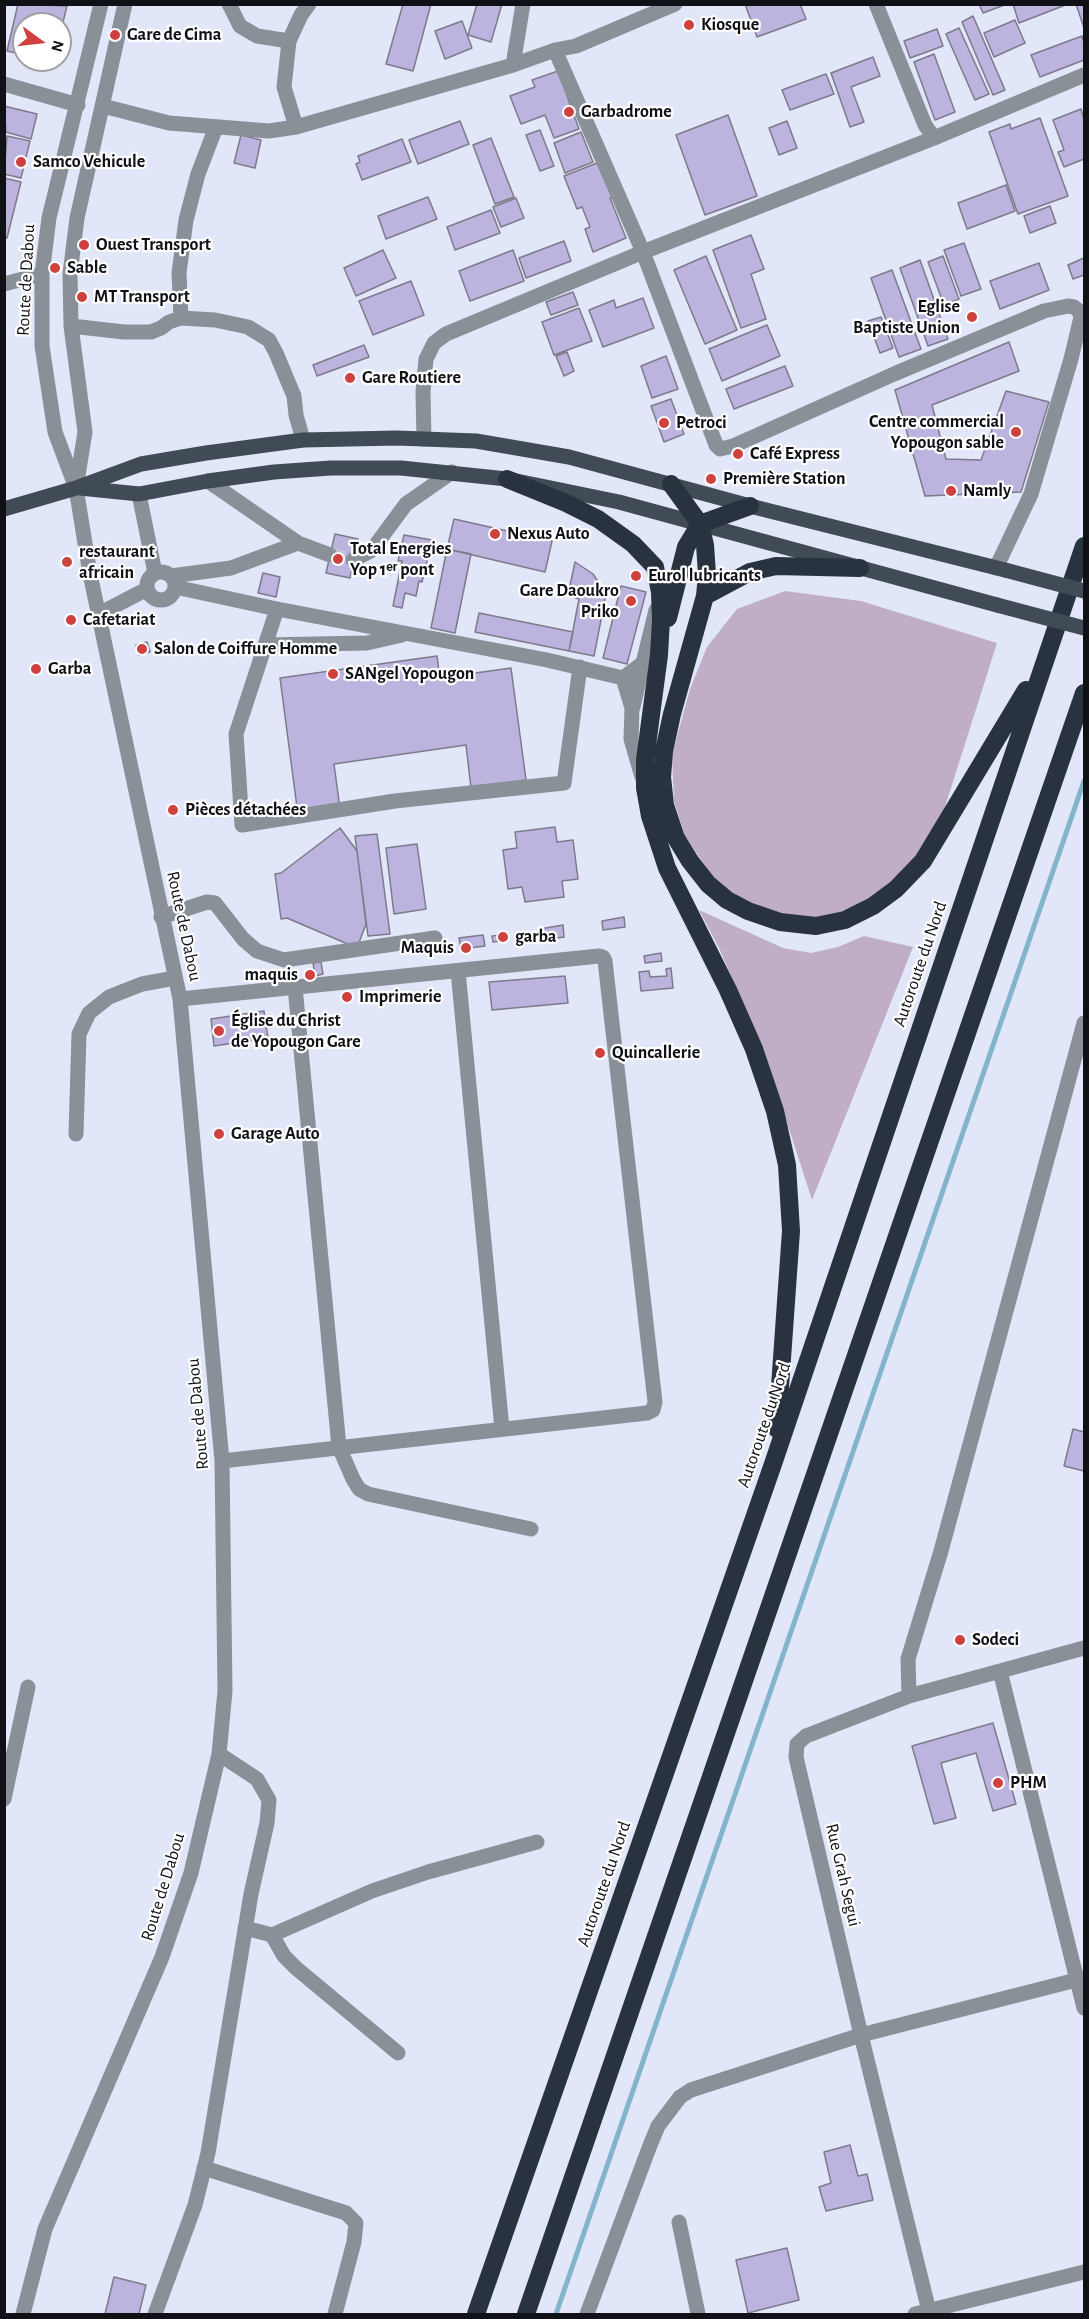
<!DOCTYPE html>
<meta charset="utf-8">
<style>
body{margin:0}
#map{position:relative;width:1089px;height:2319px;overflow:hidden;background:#e1e6f9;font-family:"Alegreya Sans",sans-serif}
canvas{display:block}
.frame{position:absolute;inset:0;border:6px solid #0f1117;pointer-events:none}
.north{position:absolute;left:12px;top:12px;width:60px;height:60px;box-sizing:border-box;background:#fff;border:2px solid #9fa0a2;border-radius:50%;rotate:105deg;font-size:16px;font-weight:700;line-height:24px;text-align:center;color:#0f1117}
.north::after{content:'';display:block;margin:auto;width:21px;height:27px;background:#cf413e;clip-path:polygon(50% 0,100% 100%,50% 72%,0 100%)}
</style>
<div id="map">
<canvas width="1089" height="2319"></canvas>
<div class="frame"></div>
<div class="north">N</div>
</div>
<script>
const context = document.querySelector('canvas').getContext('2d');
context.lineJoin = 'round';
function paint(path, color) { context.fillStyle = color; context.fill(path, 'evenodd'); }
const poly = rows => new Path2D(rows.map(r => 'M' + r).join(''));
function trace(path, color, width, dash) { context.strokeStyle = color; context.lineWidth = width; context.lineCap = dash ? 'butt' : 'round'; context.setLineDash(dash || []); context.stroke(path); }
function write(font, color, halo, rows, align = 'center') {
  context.font = font + ' "Alegreya Sans",sans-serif'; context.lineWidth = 4.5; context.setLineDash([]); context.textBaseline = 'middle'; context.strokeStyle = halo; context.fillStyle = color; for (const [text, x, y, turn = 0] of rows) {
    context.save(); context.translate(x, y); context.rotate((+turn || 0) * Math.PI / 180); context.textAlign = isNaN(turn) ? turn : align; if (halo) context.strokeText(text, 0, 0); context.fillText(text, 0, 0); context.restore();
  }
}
paint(poly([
 [785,591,861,601,997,643,944,810,915,858,890,885,868,902,840,914,814,920,779,914,728,893,710,873,685,836,674,801,672,755,690,689,707,647,737,609],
 [699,910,783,948,811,953,838,947,864,936,913,947,812,1200,764,1051,719,948]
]), '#c0adc7');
trace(poly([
 [556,2314,1084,781]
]), '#82b5cc', 5);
const building = poly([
 [18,4,67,6,60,34,60,24,24,24,24,55,7,51,18,4],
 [403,4,431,4,413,71,386,64,403,4],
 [477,4,502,4,491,42,468,35,477,4],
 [745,4,800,4,806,19,757,37,745,4],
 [979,4,1007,4,983,13,979,4],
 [1013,4,1068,4,1019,23,1013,4],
 [1076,4,1084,4,1084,28,1076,4],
 [973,16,1005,90,993,95,962,22,973,16],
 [1015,20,1025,43,994,57,984,33,1015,20],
 [462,21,472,48,445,59,435,31,462,21],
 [959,28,989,94,975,100,946,34,959,28],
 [937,29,943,46,910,58,904,41,937,29],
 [1082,36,1084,43,1084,60,1040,77,1031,55,1082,36],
 [934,54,955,112,935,120,914,62,934,54],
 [873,57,880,76,851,87,864,122,850,127,831,73,873,57],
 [558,71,579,129,554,138,545,115,521,124,510,96,535,87,532,80,558,71],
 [826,74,834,94,790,110,782,90,826,74],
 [4,106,37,114,31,139,6,132,4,106],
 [1081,109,1084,120,1084,159,1064,167,1058,152,1064,150,1053,120,1081,109],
 [728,115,757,196,705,215,676,135,728,115],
 [1040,118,1068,196,1018,214,989,132,1010,124,1011,129,1040,118],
 [460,121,469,144,418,164,409,140,460,121],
 [787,121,797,148,779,155,769,128,787,121],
 [540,130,554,166,540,171,526,135,540,130],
 [581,132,593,162,565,173,554,143,581,132],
 [241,135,261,140,255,168,234,163,241,135],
 [7,136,30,141,21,178,4,174,7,136],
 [491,138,514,197,495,204,473,145,491,138],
 [402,139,411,162,362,180,356,164,360,162,358,156,402,139],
 [597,163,619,195,610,198,626,238,593,252,585,229,590,227,582,207,577,209,564,176,597,163],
 [4,178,21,182,7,238,4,237,4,178],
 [1006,185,1015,211,967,229,958,203,1006,185],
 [428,197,437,219,386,239,378,216,428,197],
 [516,198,524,218,501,227,493,207,516,198],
 [1050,206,1056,223,1030,233,1024,216,1050,206],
 [491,210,500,233,455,250,447,227,491,210],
 [751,235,764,269,751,274,766,319,741,328,713,250,751,235],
 [564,241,571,261,526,278,519,258,564,241],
 [964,243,981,289,961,296,944,250,964,243],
 [383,250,396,278,356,296,344,268,383,250],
 [513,250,524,281,470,301,459,271,513,250],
 [706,256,737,330,705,344,674,270,706,256],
 [943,256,959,299,944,305,928,262,943,256],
 [1084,258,1084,275,1073,279,1068,265,1084,258],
 [920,260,948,339,928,346,900,268,920,260],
 [1039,263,1049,290,1000,309,990,281,1039,263],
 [892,270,921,349,899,357,871,278,892,270],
 [411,281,424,315,373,335,359,301,411,281],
 [573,292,578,305,551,315,546,302,573,292],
 [643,298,654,328,603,347,589,310,614,300,616,308,643,298],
 [579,308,592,341,554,355,542,322,579,308],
 [881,317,893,348,880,353,868,321,881,317],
 [767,325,780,356,722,381,709,349,767,325],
 [1009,342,1019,371,932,405,946,459,981,460,1006,391,1049,402,1021,492,925,496,895,390,1009,342],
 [364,345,369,357,317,376,313,365,364,345],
 [567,352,574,371,564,376,556,356,567,352],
 [666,356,678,389,652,398,641,366,666,356],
 [785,366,793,386,734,409,726,389,785,366],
 [671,399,684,434,664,442,651,406,671,399],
 [454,519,552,541,545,572,447,549,454,519],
 [335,534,358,539,350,578,326,573,335,534],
 [404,535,432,540,422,582,419,581,416,596,405,593,402,608,393,606,402,561,398,561,404,535],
 [447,549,471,554,455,633,431,628,447,549],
 [575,562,593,574,606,594,594,656,569,651,579,599,573,597,569,590,575,562],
 [263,573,280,577,276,597,258,593,263,573],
 [621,586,646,592,627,664,603,658,621,586],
 [479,613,573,632,569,651,475,632,479,613],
 [147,642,150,652,139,655,136,645,147,642],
 [437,656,440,678,511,668,526,780,471,788,466,745,334,764,340,809,298,815,280,678,437,656],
 [555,827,557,842,573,840,578,879,562,881,564,897,525,902,522,887,508,889,503,850,517,848,515,832,555,827],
 [340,828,357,851,366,924,357,948,287,918,281,919,275,874,281,873,340,828],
 [377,834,390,934,368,936,355,836,377,834],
 [417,844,426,909,394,914,386,848,417,844],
 [624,917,625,927,603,930,602,921,624,917],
 [563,925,564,937,542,940,540,929,563,925],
 [508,934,508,940,493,942,492,936,508,934],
 [483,935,485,946,461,949,459,938,483,935],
 [661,953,662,961,645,963,644,956,661,953],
 [321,962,323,974,315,976,313,963,321,962],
 [671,968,673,988,641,991,639,972,649,971,650,977,667,976,666,969,671,968],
 [565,976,568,1003,492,1010,489,982,565,976],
 [264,1011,268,1038,214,1046,211,1019,264,1011],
 [1073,1429,1084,1432,1084,1471,1064,1466,1073,1429],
 [993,1723,1016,1804,993,1811,976,1753,941,1763,956,1818,934,1824,912,1746,993,1723],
 [850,2145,858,2176,867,2174,873,2200,826,2211,819,2187,831,2183,824,2152,850,2145],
 [787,2248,799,2300,748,2313,736,2260,787,2248],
 [114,2277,146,2285,139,2314,105,2314,114,2277]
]);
paint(building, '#bdb3df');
trace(building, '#7d7a8b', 1.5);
trace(poly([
 [330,555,353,560]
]), '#c2c6d7', 15, [15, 8]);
trace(poly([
 [229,4,240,26,257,36,289,41],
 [876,4,925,125,934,138],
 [555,50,643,252,716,445,720,449,733,446,894,374,1044,311,1068,306,1074,307,1079,311,1081,317,1071,359,1031,494,996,568],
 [513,65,523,4],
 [4,84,78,105],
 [103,106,169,123,269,131,296,127,513,65,555,50,576,46,675,4],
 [296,127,284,87,289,41,301,15,309,4],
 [4,284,42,274],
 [181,318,179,273,186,220,198,174,216,127],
 [71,326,124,332,151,332,161,328,169,322,181,318,215,320,248,327,269,340,276,353,294,396,296,415,303,440],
 [424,439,423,392,426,359,434,343,446,334,643,252,934,138,1084,75],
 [208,481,298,543,330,555],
 [76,488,85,432,71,326,70,274,77,218,125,4],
 [139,494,155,573],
 [353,560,372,550,406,504,452,472],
 '147 586a14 14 0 1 1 28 0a14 14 0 1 1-28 0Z',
 [171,576,231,568,298,543],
 [175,587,277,609,547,660,623,678],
 [277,609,236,734,242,825,395,801,564,783,580,667],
 [99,614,147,589],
 [265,645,367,643,402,635],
 [623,678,632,708,631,739,642,777],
 [623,678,643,663,656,610],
 [633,707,643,663],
 [161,917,207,902,215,903,243,939,257,951,284,960,435,938],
 [458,971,502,1429],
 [295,987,339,1447,353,1479,359,1489,368,1494,531,1529],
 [180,999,599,956,603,957,605,961,655,1402,653,1410,647,1413,222,1461],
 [76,1134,79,1034,89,1013,109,997,142,984,175,978],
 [1000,1671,1084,2008],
 [909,1696,908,1659,941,1551,1084,1023],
 [4,1799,28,1687],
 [245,1928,272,1935,284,1956,296,1968,398,2053],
 [272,1935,372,1891,428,1872,537,1842],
 [204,2168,346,2213,356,2223,354,2242,335,2314],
 [679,2222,698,2314],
 [929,2311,861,2035,796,1757,797,1744,806,1736,909,1696,1084,1648],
 [23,2314,45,2229,162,1957,191,1873,219,1754,225,1691,222,1461,180,999,90,574,76,488,55,432,42,346,42,274,49,218,101,4],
 [155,2314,195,2205,208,2153,251,1894,267,1823,269,1800,257,1779,219,1754],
 [587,2314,649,2148,658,2126,680,2097,691,2090,861,2035,1084,1978],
 [915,2314,1084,2272]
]), '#8a9097', 15);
trace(poly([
 [80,488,139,494,208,481,274,472,331,468,401,468,507,479,619,502,997,605],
 [4,509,76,488,141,464,206,453,303,440,397,438,476,441,569,457,750,506,1005,570]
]), '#414b56', 15);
trace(poly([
 [507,479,566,503,598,519,633,544,655,567,660,592,661,620,659,655,645,760,645,788,650,816,667,868,728,990,754,1049,775,1111,787,1165,791,1231,777,1429],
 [671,484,700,524,705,545,707,574,705,596,672,714,664,751,662,777,665,805,676,838,690,861,708,884,727,900,748,911,780,922,816,926,845,920,873,906,896,889,923,861,1026,690],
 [705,596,750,572,776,566,860,568],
 [668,618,686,547,700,524,750,506],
 [476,2314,773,1464,1084,546],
 [526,2314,1084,693]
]), '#28333f', 18);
trace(poly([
 [1005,570,1084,591],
 [997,605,1084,628]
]), '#414b56', 15);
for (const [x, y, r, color] of [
 [689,25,6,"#cf413e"],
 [115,35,6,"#cf413e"],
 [569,112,6,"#cf413e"],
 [21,162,6,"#cf413e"],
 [84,245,6,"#cf413e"],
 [55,268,6,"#cf413e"],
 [82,297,6,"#cf413e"],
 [972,317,6,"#cf413e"],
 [350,378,6,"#cf413e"],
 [664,423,6,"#cf413e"],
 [1016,432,6,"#cf413e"],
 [738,454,6,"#cf413e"],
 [711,479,6,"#cf413e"],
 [951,491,6,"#cf413e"],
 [495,534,6,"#cf413e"],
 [338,559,6,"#cf413e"],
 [67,562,6,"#cf413e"],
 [636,576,6,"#cf413e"],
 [631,601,6,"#cf413e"],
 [71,620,6,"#cf413e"],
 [142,649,6,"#cf413e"],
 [36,669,6,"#cf413e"],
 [333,674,6,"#cf413e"],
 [173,810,6,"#cf413e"],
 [503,937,6,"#cf413e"],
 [466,948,6,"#cf413e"],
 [310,975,6,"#cf413e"],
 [347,997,6,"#cf413e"],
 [219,1031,6,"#cf413e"],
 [600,1053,6,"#cf413e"],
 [219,1134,6,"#cf413e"],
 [960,1640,6,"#cf413e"],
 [998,1783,6,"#cf413e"]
]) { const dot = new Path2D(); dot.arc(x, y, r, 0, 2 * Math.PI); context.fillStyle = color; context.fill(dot); trace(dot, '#fff', 2); }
write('bold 18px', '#0f1117', '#fff', [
 ["Kiosque",701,25],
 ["Gare de Cima",127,35],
 ["Garbadrome",581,112],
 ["Samco Vehicule",33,162],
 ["Ouest Transport",96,245],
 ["Sable",67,268],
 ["MT Transport",94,297],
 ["Eglise",960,307,"right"],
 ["Baptiste Union",960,328,"right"],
 ["Gare Routiere",362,378],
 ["Centre commercial",1004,422,"right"],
 ["Yopougon sable",1004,443,"right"],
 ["Petroci",676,423],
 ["Café Express",750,454],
 ["Première Station",723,479],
 ["Namly",963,491],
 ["Nexus Auto",507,534],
 ["Total Energies",350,549],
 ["Yop 1ᵉʳ pont",350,570],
 ["restaurant",79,552],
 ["africain",79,573],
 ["Eurol lubricants",648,576],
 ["Gare Daoukro",619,591,"right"],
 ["Priko",619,612,"right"],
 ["Cafetariat",83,620],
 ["Salon de Coiffure Homme",154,649],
 ["Garba",48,669],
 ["SANgel Yopougon",345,674],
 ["Pièces détachées",185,810],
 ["garba",515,937],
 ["Maquis",454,948,"right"],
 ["maquis",298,975,"right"],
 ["Imprimerie",359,997],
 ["Église du Christ",231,1021],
 ["de Yopougon Gare",231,1042],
 ["Quincallerie",612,1053],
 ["Garage Auto",231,1134],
 ["Sodeci",972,1640],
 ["PHM",1010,1783]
], 'left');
write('18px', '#0f1117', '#fff', [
 ["Route de Dabou",26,280,-87],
 ["Route de Dabou",184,926,78],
 ["Autoroute du Nord",920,964,-71],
 ["Route de Dabou",198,1414,-95],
 ["Autoroute du Nord",764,1425,-71],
 ["Rue Grah Segui",843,1875,77],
 ["Autoroute du Nord",604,1884,-71],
 ["Route de Dabou",163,1887,-73]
]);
</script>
